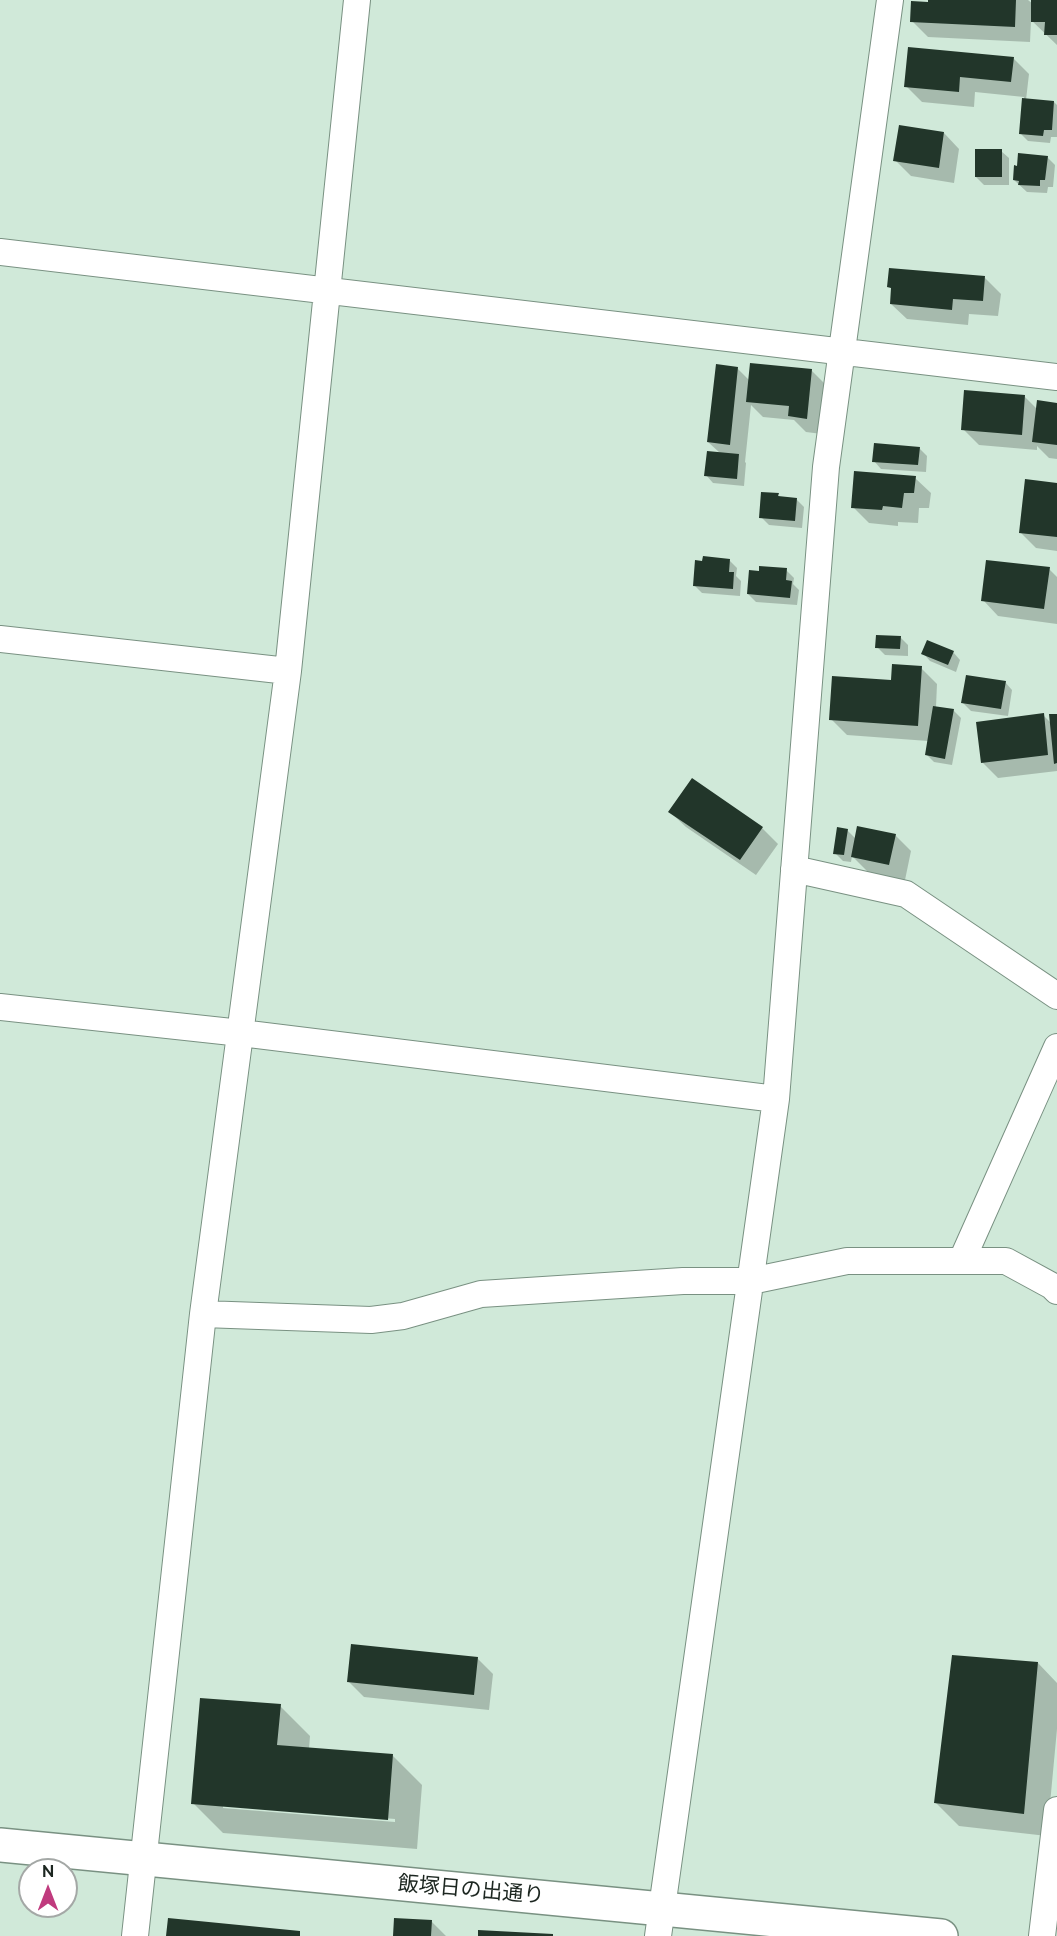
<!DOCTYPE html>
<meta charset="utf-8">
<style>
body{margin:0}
#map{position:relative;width:1057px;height:1936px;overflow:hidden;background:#d0e9d9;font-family:Raleway,sans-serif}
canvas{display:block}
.north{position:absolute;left:18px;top:1858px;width:60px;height:60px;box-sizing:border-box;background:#fff;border:2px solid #a4a8a6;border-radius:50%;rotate:0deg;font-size:16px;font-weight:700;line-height:24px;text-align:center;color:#1c2620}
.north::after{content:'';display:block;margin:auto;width:21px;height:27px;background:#c03b7e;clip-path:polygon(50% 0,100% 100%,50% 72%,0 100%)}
</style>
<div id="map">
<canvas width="1057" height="1936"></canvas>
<div class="north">N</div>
</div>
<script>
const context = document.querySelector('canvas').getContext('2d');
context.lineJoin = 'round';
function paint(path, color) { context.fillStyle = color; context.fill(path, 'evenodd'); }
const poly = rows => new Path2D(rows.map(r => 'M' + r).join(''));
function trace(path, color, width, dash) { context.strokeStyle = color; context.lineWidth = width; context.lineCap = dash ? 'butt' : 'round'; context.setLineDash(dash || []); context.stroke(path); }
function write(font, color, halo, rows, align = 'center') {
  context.font = font + ' Raleway,"Noto Sans JP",sans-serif'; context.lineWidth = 6; context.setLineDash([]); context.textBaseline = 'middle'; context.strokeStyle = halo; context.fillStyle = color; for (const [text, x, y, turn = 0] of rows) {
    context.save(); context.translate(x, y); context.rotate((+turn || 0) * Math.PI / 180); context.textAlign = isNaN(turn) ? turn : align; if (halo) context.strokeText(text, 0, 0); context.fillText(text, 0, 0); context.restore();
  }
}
paint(poly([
 [930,0,1028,0,1033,4,1033,0,1057,0,1057,45,1031,20,1030,42,928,37,912,21,930,3],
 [1013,58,1029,74,1026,100,1054,102,1057,105,1057,137,1051,137,1050,143,1028,141,1021,134,1024,97,975,92,974,107,922,102,906,86],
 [944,133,959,149,954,183,911,176,895,160],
 [1001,151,1009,158,1009,185,984,185,976,177],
 [1047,157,1055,165,1053,187,1048,187,1047,193,1027,192,1014,180],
 [985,278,1001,294,998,316,969,314,968,325,907,319,891,304,893,290,889,286],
 [737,368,749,380,811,370,827,386,822,434,806,432,794,420,763,417,751,405,745,462,746,463,744,486,713,483,706,475,720,453,708,442],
 [1024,396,1038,410,1057,404,1057,459,1049,458,1037,446,1037,450,979,445,963,429],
 [919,448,927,456,926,472,881,469,874,461],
 [915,478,931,493,929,508,919,508,918,523,898,522,898,526,869,523,853,507],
 [1057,484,1057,551,1036,548,1020,532],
 [778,495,781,498,796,499,804,507,802,528,769,525,761,517],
 [729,560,737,568,736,576,741,581,740,596,702,593,694,585],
 [1049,569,1057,577,1057,624,998,616,983,600],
 [786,570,794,578,793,584,799,590,797,605,756,602,748,594],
 [900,637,908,645,908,656,885,655,877,647],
 [953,652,960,660,956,672,930,661,923,653],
 [921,668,937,684,936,707,953,710,961,718,952,765,934,762,926,754,928,741,847,735,831,719],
 [1005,682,1012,690,1008,716,971,711,963,703],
 [1043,715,1051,723,1057,715,1057,771,998,778,982,762],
 [670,812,762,828,778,844,756,875,686,827],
 [847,830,856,839,895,835,911,851,905,880,868,872,852,856,851,862,843,861,835,853],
 [477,1658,493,1674,489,1710,364,1697,348,1681],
 [1038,1663,1057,1683,1057,1729,1047,1836,959,1826,936,1803],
 [280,1706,310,1736,309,1749,392,1755,422,1785,417,1849,223,1833,193,1803],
 [223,1805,395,1819,395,1822,223,1808],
 [432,1922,446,1936,394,1936]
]), '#0003');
paint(poly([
 [928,0,1016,0,1015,27,910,22,911,1,928,2],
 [1031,0,1057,0,1057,35,1044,35,1045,22,1031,22],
 [908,47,1014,57,1011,82,960,77,959,92,904,87],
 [1022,98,1054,101,1052,130,1044,130,1043,136,1019,134],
 [899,125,944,132,939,168,893,161],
 [975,149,1002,149,1002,177,975,177],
 [1018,153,1048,156,1045,180,1040,180,1040,186,1018,185,1019,181,1013,180,1014,165,1017,166],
 [889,268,985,276,983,301,953,299,952,310,890,304,891,288,887,287],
 [750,363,812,369,807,419,788,416,789,406,746,402],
 [716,364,738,367,730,445,707,442],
 [964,390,1025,395,1022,435,961,430],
 [1037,400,1057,403,1057,445,1032,442],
 [874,443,920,447,918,465,872,462],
 [707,451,739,454,737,479,704,476],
 [854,471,916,476,914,493,904,493,902,508,883,506,882,510,851,508],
 [1025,479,1057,483,1057,537,1019,533],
 [761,492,779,493,778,496,797,498,795,521,759,518],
 [703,556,730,559,729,572,734,572,733,589,693,586,695,560,702,561],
 [986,560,1050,567,1044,609,981,601],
 [759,566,787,568,786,580,792,581,790,598,747,594,749,570,759,571],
 [876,635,901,636,900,649,875,648],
 [927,640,954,651,948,665,921,654],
 [892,664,922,666,918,726,829,720,832,676,891,680],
 [966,675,1006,681,1001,709,961,703],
 [933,706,954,709,945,759,925,755],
 [1044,713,1048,755,981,763,976,722],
 [1049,714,1057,714,1057,763,1054,764],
 [692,778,763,827,740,860,668,812],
 [857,826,896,834,889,865,851,857],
 [837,827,848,829,844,855,833,854],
 [351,1644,478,1657,474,1695,347,1682],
 [952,1655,1038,1662,1024,1814,934,1803],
 [200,1698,281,1704,277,1745,393,1754,388,1820,191,1804],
 [168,1918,300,1931,300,1936,166,1936],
 [394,1918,432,1920,431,1936,393,1936],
 [478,1930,553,1934,553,1936,478,1936]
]), '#22362a');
const minor = poly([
 [0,252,1057,377],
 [0,639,288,671],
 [794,869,906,894,1057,996],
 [0,1007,241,1033,776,1099],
 [962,1260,1057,1047],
 [203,1314,371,1320,403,1316,481,1294,683,1281,751,1281,847,1261,1006,1261,1052,1286,1057,1291],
 [135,1936,203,1314,288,671,357,0],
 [658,1936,776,1099,826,467,890,0],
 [1042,1936,1057,1810]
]);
const tertiary = poly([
 [0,1845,941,1936]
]);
trace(minor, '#799182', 28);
trace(tertiary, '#799182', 36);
trace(minor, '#fff', 26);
trace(tertiary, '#fff', 33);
write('21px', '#1c2620', '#fff', [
 ["飯塚日の出通り",471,1890,5]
]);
</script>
